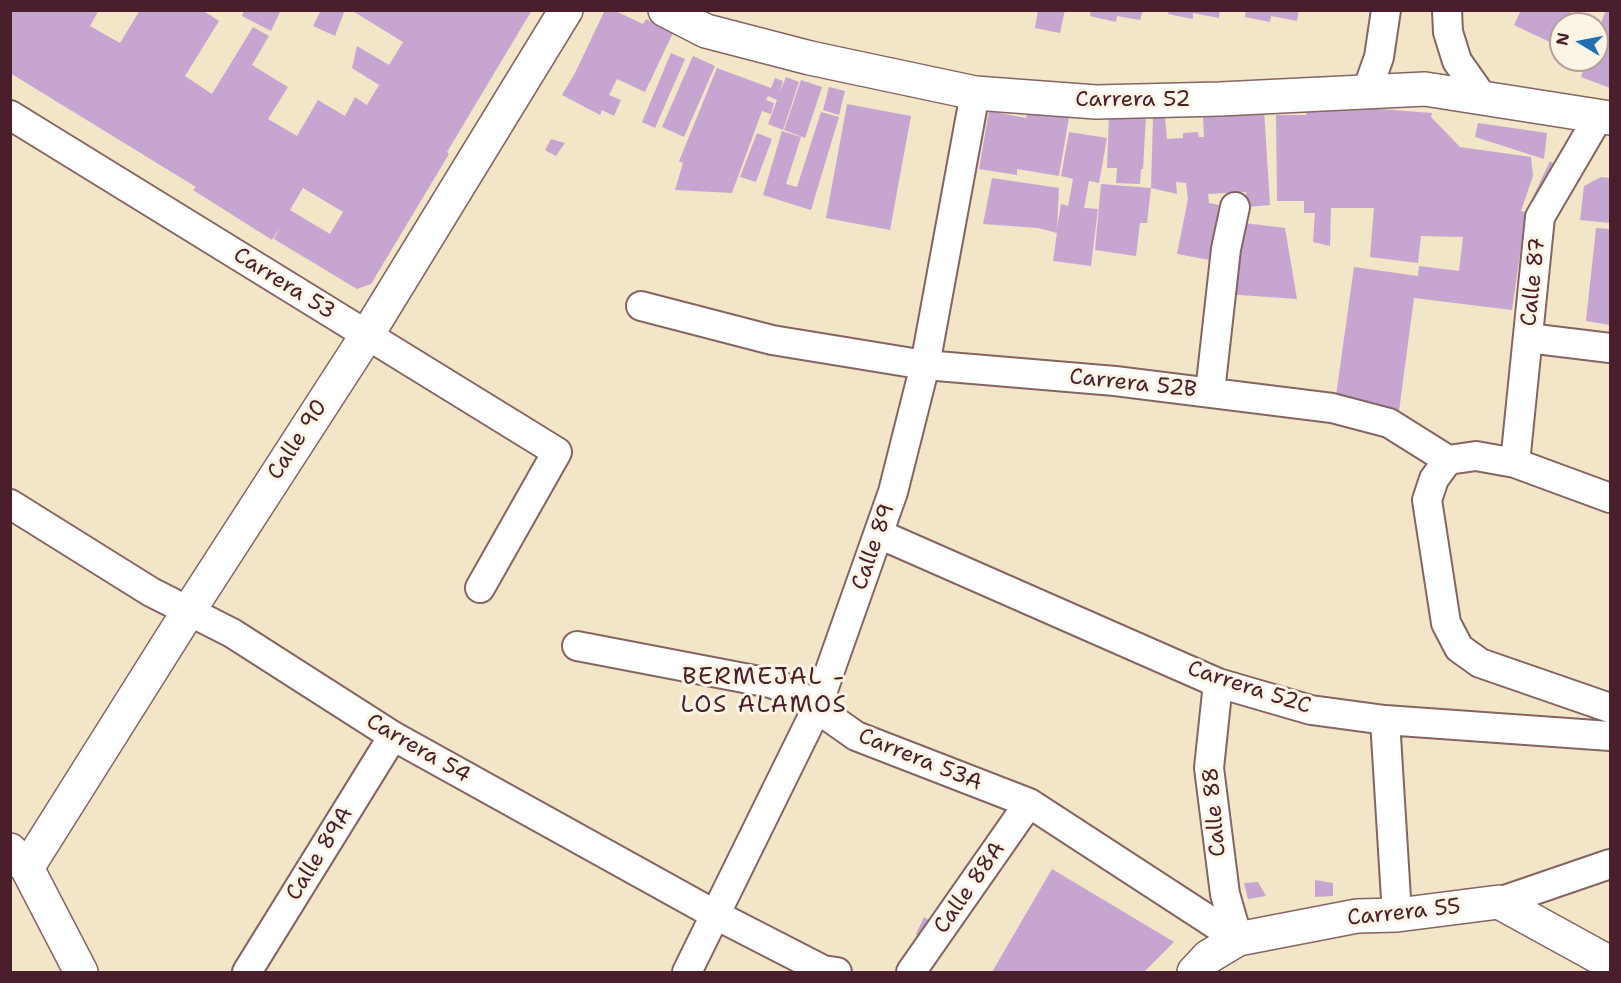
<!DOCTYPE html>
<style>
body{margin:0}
#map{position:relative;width:1621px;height:983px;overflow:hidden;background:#f2e5c8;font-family:"Shantell Sans",sans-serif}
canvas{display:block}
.frame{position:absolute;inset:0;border:12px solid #4a1f2b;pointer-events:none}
.north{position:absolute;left:1549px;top:12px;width:60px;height:60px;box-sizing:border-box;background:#fcf5e5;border:2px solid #b59f9b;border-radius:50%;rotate:280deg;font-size:16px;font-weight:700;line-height:24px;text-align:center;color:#4a1f2b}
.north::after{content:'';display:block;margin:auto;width:21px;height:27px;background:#1f6fb2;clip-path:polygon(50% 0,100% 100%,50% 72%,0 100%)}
</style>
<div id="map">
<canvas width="1621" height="983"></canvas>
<div class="frame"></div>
<div class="north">N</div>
</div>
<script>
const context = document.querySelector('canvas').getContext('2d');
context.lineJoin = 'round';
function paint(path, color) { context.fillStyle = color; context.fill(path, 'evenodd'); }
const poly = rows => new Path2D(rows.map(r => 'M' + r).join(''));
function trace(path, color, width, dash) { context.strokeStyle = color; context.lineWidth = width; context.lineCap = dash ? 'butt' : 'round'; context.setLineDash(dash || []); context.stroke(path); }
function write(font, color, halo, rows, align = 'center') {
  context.font = font + ' "Shantell Sans",sans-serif'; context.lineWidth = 6; context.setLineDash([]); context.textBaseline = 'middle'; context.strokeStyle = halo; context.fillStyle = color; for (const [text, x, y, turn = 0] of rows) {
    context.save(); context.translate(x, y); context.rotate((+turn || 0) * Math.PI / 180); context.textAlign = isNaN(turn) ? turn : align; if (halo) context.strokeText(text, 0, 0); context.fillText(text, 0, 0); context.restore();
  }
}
paint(poly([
 [10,10,99,10,90,26,120,43,140,10,202,10,219,21,185,76,212,94,253,27,269,36,252,65,288,87,268,119,297,136,318,100,345,116,355,97,367,105,379,85,352,68,357,46,389,65,403,42,351,10,532,10,447,152,449,154,371,284,357,289,274,239,280,228,272,240,193,190,196,187,10,73],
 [303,188,343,212,330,234,290,210],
 [244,10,281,10,271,31,242,16],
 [321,10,345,10,335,36,313,26],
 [605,10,613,10,643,24,646,19,673,33,645,92,617,79,609,95,621,100,614,116,602,110,600,115,562,95,575,73],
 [1038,10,1065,10,1060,33,1035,28],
 [1091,10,1143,10,1140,20,1117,16,1116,22,1090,16],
 [1169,10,1220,10,1219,18,1193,13,1193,19,1168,14],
 [1246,10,1299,10,1297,21,1271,16,1270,22,1245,17],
 [1521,10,1572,10,1566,24,1561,24,1561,35,1556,45,1514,25],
 [1606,10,1610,10,1610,88,1581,77,1587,60,1597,60,1597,34],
 [671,53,685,59,655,128,642,122],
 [693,56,715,66,684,137,662,127],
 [717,68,771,88,775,78,783,81,780,92,786,77,799,82,783,130,768,124,777,100,768,96,766,100,774,103,771,114,762,111,732,193,675,190,683,163,679,161],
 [801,80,822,87,805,138,784,130],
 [829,87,845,91,839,115,823,110],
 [847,104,911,116,890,230,826,218],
 [1367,108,1432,113,1431,117,1460,147,1531,157,1533,176,1521,211,1526,212,1512,310,1414,298,1399,411,1335,403,1354,267,1418,276,1419,266,1459,271,1463,237,1421,236,1418,263,1370,257,1374,208,1331,208,1330,246,1313,242,1315,213,1304,213,1304,201,1277,201,1276,115,1306,115,1307,111,1367,110],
 [1264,109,1270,205,1247,207,1246,192,1208,194,1209,203,1220,205,1210,260,1177,254,1188,199,1186,183,1176,182,1177,194,1151,188,1147,223,1140,223,1136,256,1095,250,1101,184,1151,188,1153,117,1165,117,1167,139,1183,138,1183,133,1198,132,1199,137,1204,137,1203,117,1242,115,1241,110],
 [1028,110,1069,117,1059,176,1017,169,1017,175,979,169,989,111,1026,118],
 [821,112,839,117,811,210,763,195,782,131,801,137,786,184,797,187],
 [1109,115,1146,117,1143,169,1141,169,1140,184,1116,183,1117,168,1107,168],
 [1478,123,1547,133,1544,159,1475,137],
 [1069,132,1107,138,1099,183,1089,181,1084,208,1098,209,1091,266,1053,261,1057,233,1038,228,983,224,992,178,1059,188,1057,229,1061,204,1068,206,1073,179,1061,176],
 [757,133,772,139,756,182,740,177],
 [551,139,565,143,556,156,545,150],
 [1550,161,1561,169,1540,205,1530,203],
 [1601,177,1610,178,1610,223,1580,220,1584,186],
 [1236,222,1285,228,1297,299,1225,294],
 [1596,228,1610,229,1610,325,1586,321],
 [1052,869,1174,942,1144,972,992,972],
 [1315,880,1333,883,1333,896,1315,897],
 [1258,882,1266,896,1248,899,1244,883],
 [924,917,934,924,922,942,916,934]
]), '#c6a6d1');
const street = poly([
 [1447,10,1448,32,1457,61,1483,98],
 [1367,91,1379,57,1386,10],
 [10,115,557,452,480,588],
 [641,306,772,340,925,365,1115,381,1332,408,1389,423,1448,460,1476,456,1515,463,1610,498],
 [1528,338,1610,348],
 [1210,392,1226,249,1235,207],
 [1448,460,1434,479,1427,500,1446,623,1459,648,1480,663,1610,708],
 [1515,463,1540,217,1599,116],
 [10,504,151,592,232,633,393,736,714,914,823,970,837,972],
 [879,534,1218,683,1311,710,1385,720,1610,736],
 [577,646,770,683,791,690,856,736,1029,803,1238,939],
 [1218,683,1209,768,1225,894,1238,939],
 [1385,720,1397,915],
 [1499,902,1610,864],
 [247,972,393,736],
 [687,972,816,710,893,492,925,365,975,93],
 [911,972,1029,803]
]);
const secondary = poly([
 [665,10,706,31,810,58,975,93,1096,102,1220,99,1425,89,1610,118],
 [10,850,27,868,81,972],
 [27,868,188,612,367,335,566,10],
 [1194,972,1208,957,1238,939,1357,916,1397,915,1499,902,1610,963]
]);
trace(street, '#856462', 32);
trace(secondary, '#856462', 36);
trace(street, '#fff', 28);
trace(secondary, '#fff', 33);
write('22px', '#4a1f2b', '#fcf5e5', [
 ["Carrera 52",1133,100],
 ["Calle 87",1534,282,-84],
 ["Carrera 53",284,284,32],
 ["Carrera 52B",1133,384,6],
 ["Calle 90",298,440,-57],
 ["Calle 89",874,547,-71],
 ["Carrera 52C",1249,688,18],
 ["Carrera 54",418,749,30],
 ["Carrera 53A",920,760,22],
 ["Calle 88",1215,812,-95],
 ["Calle 89A",320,854,-58],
 ["Calle 88A",970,888,-55],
 ["Carrera 55",1404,913,-6]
]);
context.letterSpacing = '1.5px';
write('24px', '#4a1f2b', '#fcf5e5', [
 ["BERMEJAL -",764,678],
 ["LOS ALAMOS",764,706]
]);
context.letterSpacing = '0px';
</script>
